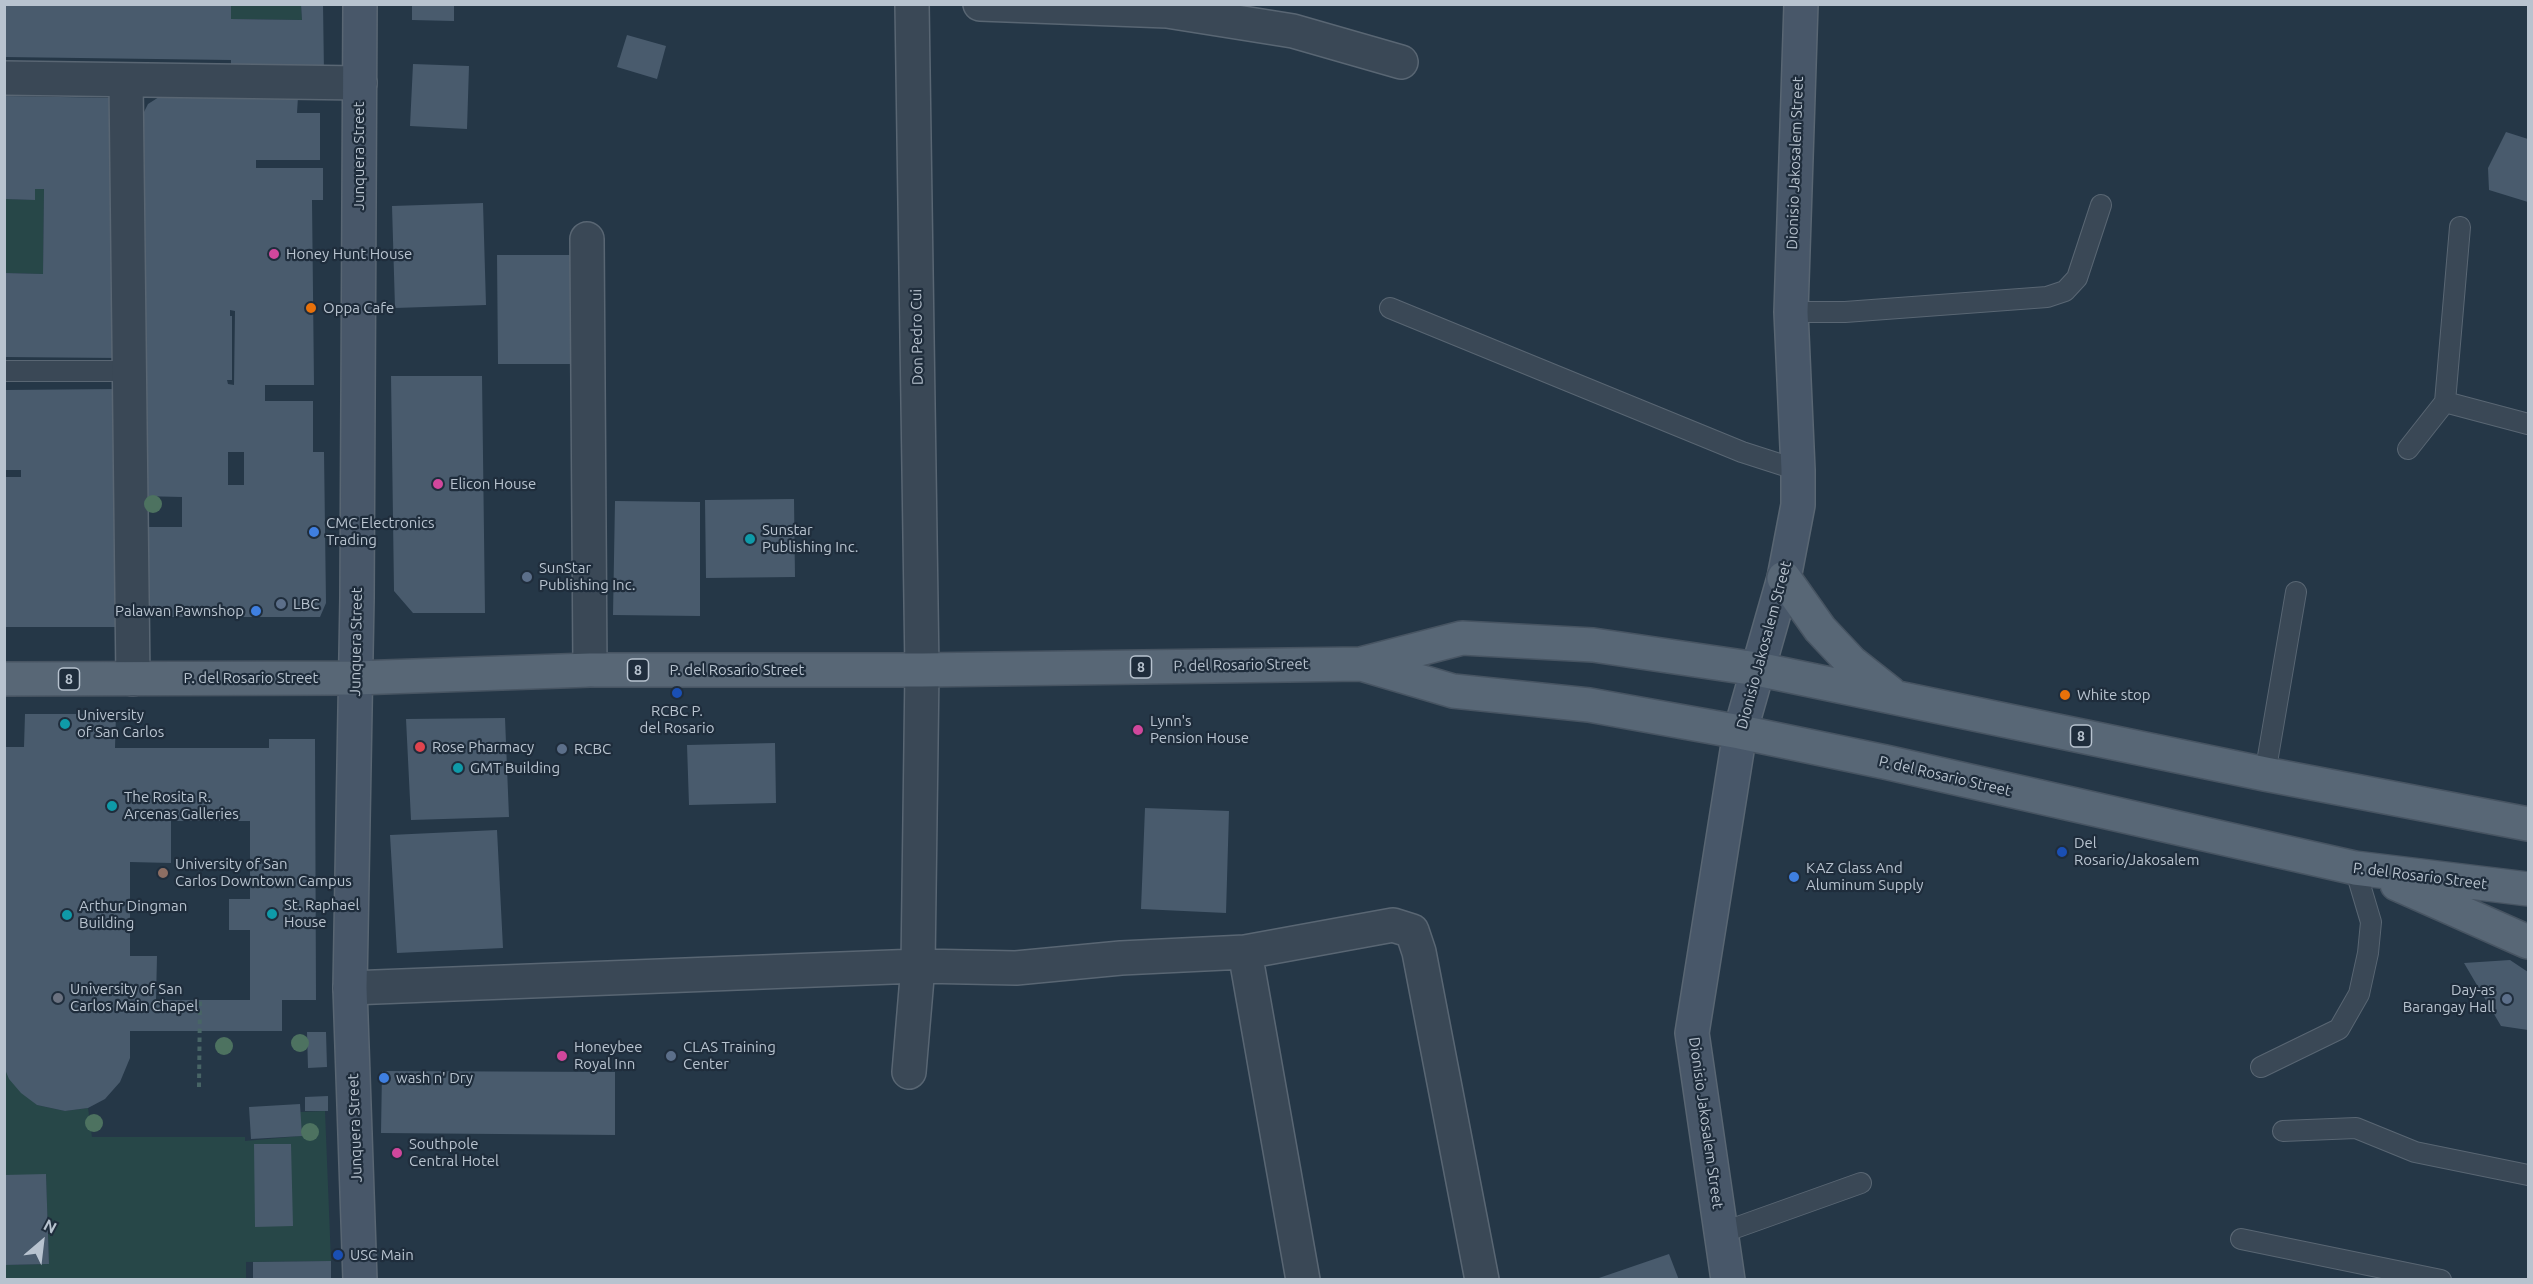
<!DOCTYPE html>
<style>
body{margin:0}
#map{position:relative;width:2533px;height:1284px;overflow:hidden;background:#253747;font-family:Ubuntu,sans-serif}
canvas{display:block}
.frame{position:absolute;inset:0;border:6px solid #b8c3cf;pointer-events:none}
.north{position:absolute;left:12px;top:1212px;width:60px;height:60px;-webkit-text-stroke:4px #1f2d3c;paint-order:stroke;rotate:28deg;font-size:16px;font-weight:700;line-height:24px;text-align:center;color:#b8c3cf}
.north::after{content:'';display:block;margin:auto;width:21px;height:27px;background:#b8c3cf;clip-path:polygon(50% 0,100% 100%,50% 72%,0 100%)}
</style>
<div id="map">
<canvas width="2533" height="1284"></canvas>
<div class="frame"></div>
<div class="north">N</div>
</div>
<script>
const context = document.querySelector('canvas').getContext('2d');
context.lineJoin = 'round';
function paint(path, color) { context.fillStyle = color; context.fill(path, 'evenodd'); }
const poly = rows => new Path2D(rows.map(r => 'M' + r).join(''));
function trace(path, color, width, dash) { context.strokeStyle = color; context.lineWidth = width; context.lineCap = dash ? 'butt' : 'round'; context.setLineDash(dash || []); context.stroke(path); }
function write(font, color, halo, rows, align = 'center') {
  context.font = font + ' Ubuntu,sans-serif'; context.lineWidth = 4.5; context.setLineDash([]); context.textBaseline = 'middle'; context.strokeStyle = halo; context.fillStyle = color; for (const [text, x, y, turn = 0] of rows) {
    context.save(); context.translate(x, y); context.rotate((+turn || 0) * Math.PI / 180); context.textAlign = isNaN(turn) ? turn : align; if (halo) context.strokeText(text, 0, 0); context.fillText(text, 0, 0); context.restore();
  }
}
paint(poly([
 [231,5,301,5,302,20,231,19],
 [35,189,44,189,43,274,5,273,5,199,35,200],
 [4,1067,37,1105,65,1111,88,1108,92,1137,245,1137,245,1141,301,1136,300,1112,325,1111,331,1261,246,1262,246,1279,5,1279,5,1265,49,1264,46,1175,5,1175]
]), '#274748');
paint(poly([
 [4,4,231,4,231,19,302,20,301,4,323,4,324,73,231,73,231,60,4,57],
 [412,4,454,4,454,21,412,20],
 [627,35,666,46,657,79,617,67],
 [413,64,469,66,467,129,410,126],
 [4,96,118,98,119,358,5,357,5,273,43,274,44,189,35,189,35,200,4,199],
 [159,97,298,97,297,113,320,113,320,160,256,160,256,168,323,168,323,200,312,200,314,385,265,385,265,401,313,401,313,452,324,452,326,603,320,617,147,617,147,527,182,527,182,497,140,496,144,112,148,104],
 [230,310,235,311,234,385,228,384,227,380,232,380,232,316,230,316],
 [228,452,244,452,244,485,228,485],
 [2506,132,2528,139,2528,202,2489,190,2488,168],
 [483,203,486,305,395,308,392,206],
 [497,255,573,255,573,364,498,364],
 [391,376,482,376,485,613,413,613,394,591],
 [120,389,122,627,4,627,4,477,21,477,21,470,4,470,4,390],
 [794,499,795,577,706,578,705,500],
 [615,501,700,502,700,616,613,615],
 [25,714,116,714,115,748,269,748,269,739,315,739,316,1000,282,1000,282,1031,130,1031,130,1058,120,1082,105,1099,88,1108,65,1111,37,1105,21,1093,9,1079,4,1067,4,747,24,747],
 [171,821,250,821,250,899,229,899,229,930,250,930,250,1000,156,1000,157,956,130,956,130,862,171,863],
 [505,718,509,817,411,820,406,719],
 [775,743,776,803,689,805,687,745],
 [1145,808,1229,811,1226,913,1141,909],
 [497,830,503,948,397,953,390,835],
 [2510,960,2528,972,2528,1030,2501,1026,2464,963],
 [307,1032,326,1032,327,1067,308,1068],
 [382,1071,615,1072,615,1135,381,1133],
 [328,1096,328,1111,305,1111,305,1097],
 [300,1104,302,1136,251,1139,249,1107],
 [254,1144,291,1144,293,1226,255,1227],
 [46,1174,49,1264,4,1265,4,1175],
 [1669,1254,1679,1280,1596,1280,1596,1279],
 [331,1261,331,1280,253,1280,253,1262]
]), '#495b6d');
const lane = poly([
 [1390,308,1742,452,1798,470],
 [1791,312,1845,312,2047,297,2065,291,2077,278,2101,205],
 [4,371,130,371],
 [2445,402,2528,424],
 [2408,449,2445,402,2460,227],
 [2265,774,2296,592],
 [2261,1067,2339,1029,2359,994,2368,953,2371,922,2355,868],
 [2283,1131,2356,1128,2415,1152,2528,1175],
 [1721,1233,1861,1183],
 [2241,1239,2441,1280]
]);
const street = poly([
 [980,4,1167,11,1293,31,1401,62],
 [4,78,360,83],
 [126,80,133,679],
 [587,239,590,670],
 [1245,952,1303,1280],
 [350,988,918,966,1016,968,1121,958,1245,952,1393,925,1412,931,1419,952,1482,1280],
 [909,1072,918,966,922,670,912,4]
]);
const secondary = poly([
 [360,1280,350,988,357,598,360,4],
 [1728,1280,1692,1033,1740,732,1784,578,1798,505,1798,470,1791,312,1801,4]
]);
const primary = poly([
 [1784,578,1820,629,1852,663,1890,693],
 [1361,664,1453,691,1589,705,1740,732,1885,762,2355,868,2528,889],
 [4,679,355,678,590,670,922,670,1361,664,1462,638,1593,645,1757,669,2265,774,2528,824],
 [2397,884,2528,942]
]);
trace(lane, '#596673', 22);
trace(street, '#596673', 36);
trace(secondary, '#596673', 36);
trace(primary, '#475462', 36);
trace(poly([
 [199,1087,200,1000]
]), '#486566', 4, [4.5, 4.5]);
trace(lane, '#3a4856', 20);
trace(street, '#3a4856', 33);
trace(secondary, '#485769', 33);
trace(primary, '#586776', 33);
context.fillStyle = '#4d7260';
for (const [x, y] of [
 [153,504],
 [300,1043],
 [224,1046],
 [94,1123],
 [310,1132]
]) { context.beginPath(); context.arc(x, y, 9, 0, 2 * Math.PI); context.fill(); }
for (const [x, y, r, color] of [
 [274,254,6,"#d1479c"],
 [311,308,6,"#e8710a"],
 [438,484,6,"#d1479c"],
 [314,532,6,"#3f7fe0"],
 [750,539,6,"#0f9aa8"],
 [527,577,6,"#5c6f8a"],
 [281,604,6,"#5c6f8a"],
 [256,611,6,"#3f7fe0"],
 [677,693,6,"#1a4fb4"],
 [2065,695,6,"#e8710a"],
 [65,724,6,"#0f9aa8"],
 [1138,730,6,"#d1479c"],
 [420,747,6,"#e0444e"],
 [562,749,6,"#5c6f8a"],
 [458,768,6,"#0f9aa8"],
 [112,806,6,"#0f9aa8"],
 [2062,852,6,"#1a4fb4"],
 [163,873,6,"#8d6e63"],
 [1794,877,6,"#3f7fe0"],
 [272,914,6,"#0f9aa8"],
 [67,915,6,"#0f9aa8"],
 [58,998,6,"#6b7280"],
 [2507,999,6,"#5c6f8a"],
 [562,1056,6,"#d1479c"],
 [671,1056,6,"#5c6f8a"],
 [384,1078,6,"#3f7fe0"],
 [397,1153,6,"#d1479c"],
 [338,1255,6,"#1a4fb4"]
]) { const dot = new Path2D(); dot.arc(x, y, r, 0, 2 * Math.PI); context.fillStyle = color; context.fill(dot); trace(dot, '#1f2d3c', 2); }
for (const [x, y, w] of [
 [1141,667,21],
 [638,670,21],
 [69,679,21],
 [2081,736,21]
]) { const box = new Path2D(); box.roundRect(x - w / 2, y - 11, w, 22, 4.5); context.fillStyle = '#1f2d3c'; context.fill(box); trace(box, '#b8c3cf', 1.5); }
write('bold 14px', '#b8c3cf', null, [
 ["8",1141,667],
 ["8",638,670],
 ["8",69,679],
 ["8",2081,736]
]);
write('15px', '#b8c3cf', '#1f2d3c', [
 ["Junquera Street",359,156,-90],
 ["Dionisio Jakosalem Street",1795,163,-88],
 ["Don Pedro Cui",917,337,-91],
 ["Junquera Street",356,642,-89],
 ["Dionisio Jakosalem Street",1764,645,-75],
 ["P. del Rosario Street",1241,665,-1],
 ["P. del Rosario Street",737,670],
 ["P. del Rosario Street",251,678],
 ["P. del Rosario Street",1945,776,13],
 ["P. del Rosario Street",2420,876,7],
 ["Dionisio Jakosalem Street",1706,1123,82],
 ["Junquera Street",355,1128,-92]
]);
write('15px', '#b8c3cf', '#1f2d3c', [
 ["Honey Hunt House",286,254],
 ["Oppa Cafe",323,308],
 ["Elicon House",450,484],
 ["CMC Electronics",326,523],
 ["Trading",326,540],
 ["Sunstar",762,530],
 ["Publishing Inc.",762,547],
 ["SunStar",539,568],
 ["Publishing Inc.",539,585],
 ["LBC",293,604],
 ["Palawan Pawnshop",244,611,"right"],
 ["White stop",2077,695],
 ["RCBC P.",677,711,"center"],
 ["del Rosario",677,728,"center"],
 ["University",77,715],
 ["of San Carlos",77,732],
 ["Lynn's",1150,721],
 ["Pension House",1150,738],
 ["Rose Pharmacy",432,747],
 ["RCBC",574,749],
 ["GMT Building",470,768],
 ["The Rosita R.",124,797],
 ["Arcenas Galleries",124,814],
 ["Del",2074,843],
 ["Rosario/Jakosalem",2074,860],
 ["University of San",175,864],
 ["Carlos Downtown Campus",175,881],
 ["KAZ Glass And",1806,868],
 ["Aluminum Supply",1806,885],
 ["St. Raphael",284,905],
 ["House",284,922],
 ["Arthur Dingman",79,906],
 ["Building",79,923],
 ["University of San",70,989],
 ["Carlos Main Chapel",70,1006],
 ["Day-as",2495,990,"right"],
 ["Barangay Hall",2495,1007,"right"],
 ["Honeybee",574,1047],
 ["Royal Inn",574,1064],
 ["CLAS Training",683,1047],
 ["Center",683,1064],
 ["wash n' Dry",396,1078],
 ["Southpole",409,1144],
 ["Central Hotel",409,1161],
 ["USC Main",350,1255]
], 'left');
</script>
